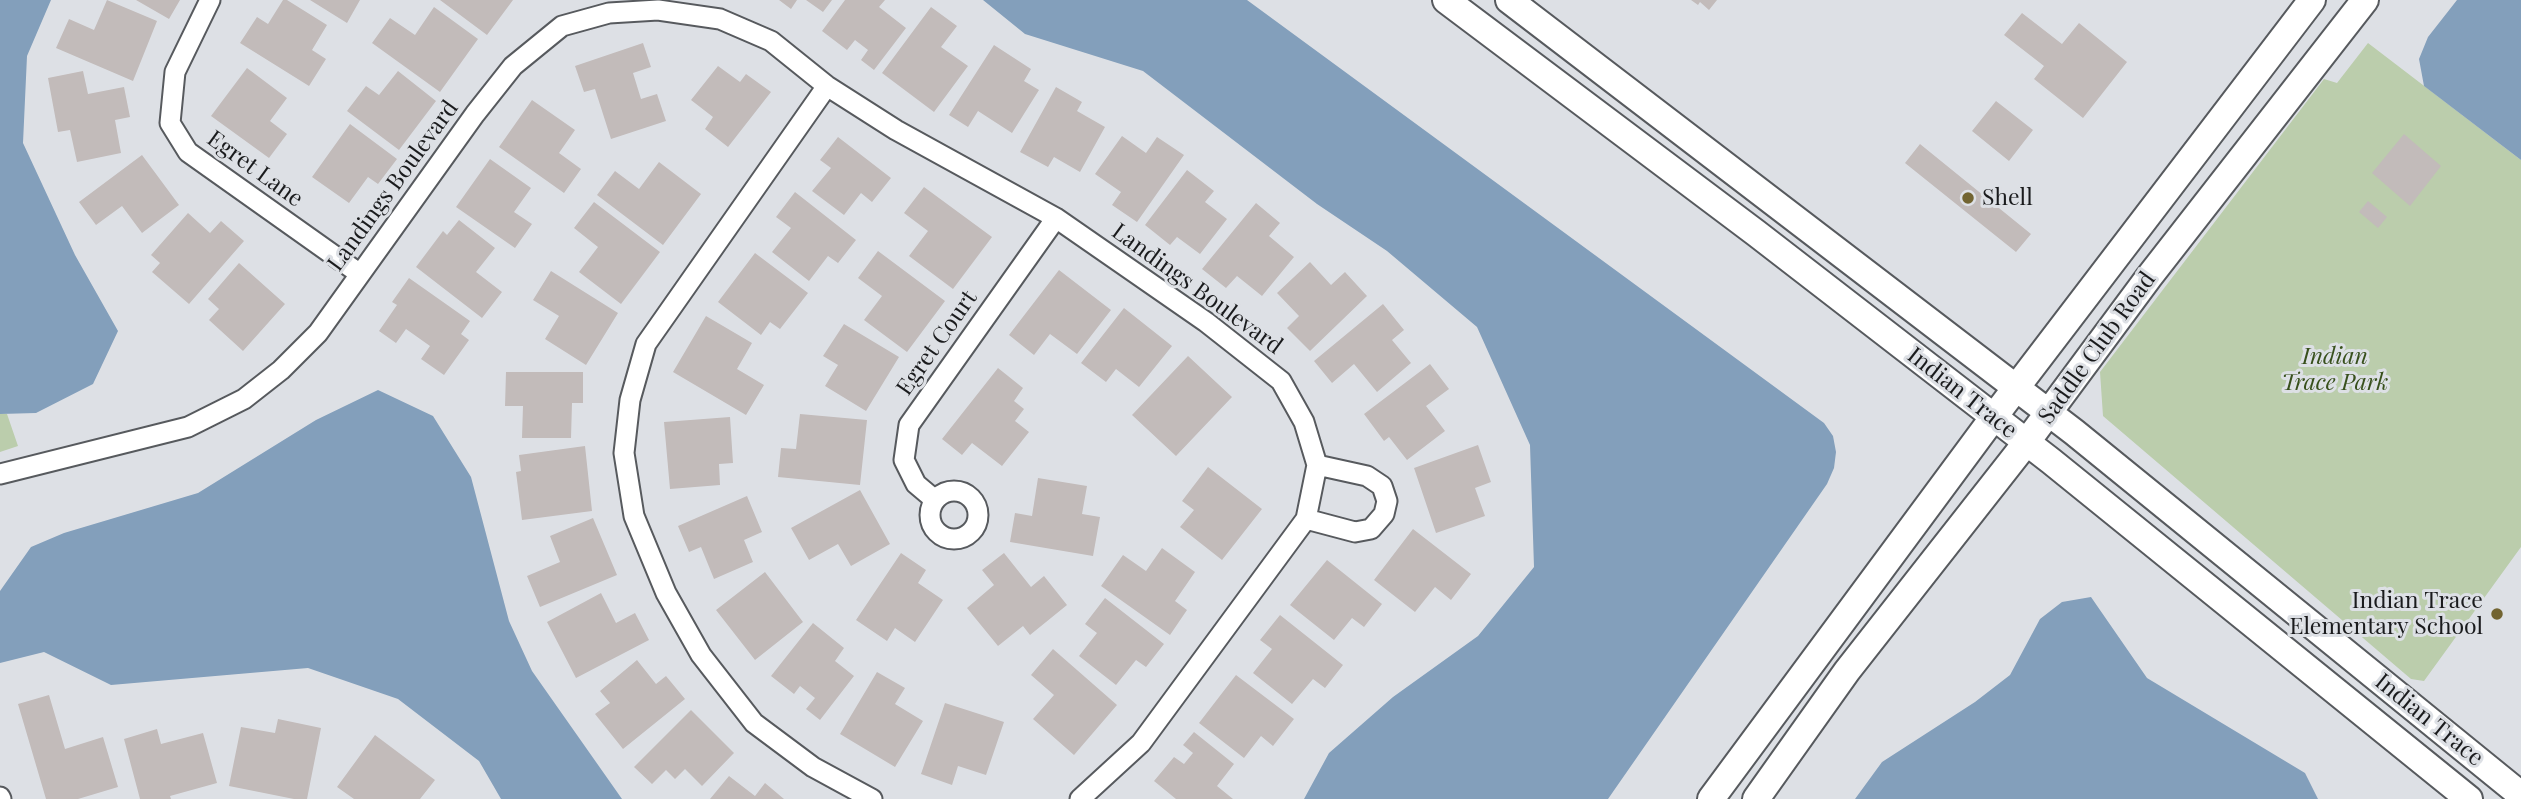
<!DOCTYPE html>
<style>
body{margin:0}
canvas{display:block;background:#dde0e5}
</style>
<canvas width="2521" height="799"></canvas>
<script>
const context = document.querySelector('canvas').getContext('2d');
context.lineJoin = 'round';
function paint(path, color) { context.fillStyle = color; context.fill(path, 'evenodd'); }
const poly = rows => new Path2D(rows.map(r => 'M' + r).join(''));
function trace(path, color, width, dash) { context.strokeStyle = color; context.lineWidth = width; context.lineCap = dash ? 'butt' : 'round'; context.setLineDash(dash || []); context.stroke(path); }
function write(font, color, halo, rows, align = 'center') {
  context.font = font + ' "Playfair Display",serif'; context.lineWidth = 6; context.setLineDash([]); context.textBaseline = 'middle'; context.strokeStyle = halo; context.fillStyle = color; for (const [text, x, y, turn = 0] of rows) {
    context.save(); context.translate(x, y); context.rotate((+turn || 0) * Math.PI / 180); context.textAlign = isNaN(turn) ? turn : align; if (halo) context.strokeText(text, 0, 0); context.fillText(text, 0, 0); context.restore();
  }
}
paint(poly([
 [2368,43,2521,160,2521,547,2424,681,2411,679,2103,416,2100,372,2324,79,2337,83],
 [0,414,7,414,18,446,0,452]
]), '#bbcdac');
paint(poly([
 [0,0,51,0,27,56,23,143,75,255,118,331,93,384,36,413,0,414],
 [983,0,1247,0,1824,423,1833,436,1836,452,1834,468,1827,484,1608,799,1304,799,1329,753,1393,697,1478,636,1534,567,1530,445,1477,327,1387,251,1317,204,1143,71,1025,34],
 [2457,0,2521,0,2521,160,2424,86,2419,59,2428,37],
 [378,390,433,416,471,477,509,621,532,671,622,799,501,799,479,761,398,699,308,668,111,685,44,652,0,663,0,591,31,547,64,533,198,493,316,420],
 [2091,597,2147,678,2305,773,2318,799,1855,799,1882,762,1975,702,2010,675,2040,619,2062,602]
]), '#839fbb');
paint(poly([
 [107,0,157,21,133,81,56,48,69,19,94,30],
 [136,0,180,0,169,19],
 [283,0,287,0,327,25,312,50,326,59,309,86,240,43,257,17,268,24],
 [310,0,360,0,347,23],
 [440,0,513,0,487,35],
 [779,0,797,0,791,9],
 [806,0,832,0,823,12],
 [845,0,885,0,879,7,906,28,874,70,861,60,868,50,855,40,847,50,822,31],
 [1691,0,1717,0,1709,10,1700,2,1698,5],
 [434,7,478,39,440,92,372,43,390,18,415,35],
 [931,7,957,26,941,47,968,66,934,112,882,73],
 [2022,13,2062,44,2079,23,2127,62,2083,118,2034,79,2044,66,2004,35],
 [643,43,651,67,633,73,641,99,657,94,666,121,611,139,595,89,584,92,575,66],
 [994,45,1031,69,1024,81,1039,90,1012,133,978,111,968,127,949,115],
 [718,66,740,82,746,74,771,92,728,147,705,129,713,117,691,100],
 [247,68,287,98,270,121,287,134,269,158,211,116],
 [83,71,88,94,124,87,130,117,115,120,121,153,77,162,70,130,58,132,48,78],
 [398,71,436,101,399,150,347,111,366,86,379,95],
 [1056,87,1082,102,1077,111,1105,127,1080,172,1054,157,1048,167,1020,152],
 [532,100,575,130,559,153,581,169,564,193,499,147],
 [1996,101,2033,130,2009,161,1972,131],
 [350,124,397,159,378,184,368,177,349,203,312,177],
 [2404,134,2441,166,2410,206,2372,173],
 [1122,136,1146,153,1157,137,1184,155,1137,222,1112,205,1121,192,1095,174],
 [838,137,891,178,872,202,861,193,844,215,812,191,831,168,820,160],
 [1920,144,2031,234,2016,252,1905,163],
 [142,155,179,205,142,233,122,206,96,225,79,202],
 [490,159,531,188,514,212,532,224,515,248,456,207],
 [659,162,701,194,663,245,597,195,615,171,639,189],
 [1187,170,1214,191,1205,202,1227,219,1200,254,1177,237,1170,245,1145,225],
 [924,187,992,237,953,289,909,256,928,231,904,213],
 [795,192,856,240,838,263,828,256,809,281,772,252,791,228,776,217],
 [2368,201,2387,217,2378,228,2359,212],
 [594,202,660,252,621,304,579,272,598,247,574,228],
 [1256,203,1280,223,1269,236,1294,257,1262,296,1237,276,1226,288,1202,269],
 [188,213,210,233,221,221,244,241,189,304,152,272,160,263,151,255],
 [459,220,495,248,476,272,502,292,482,318,416,267,443,231,447,235],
 [878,251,945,301,907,352,864,320,882,296,858,278],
 [755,253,808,293,780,329,770,322,761,335,718,302],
 [1310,262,1331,285,1345,272,1367,296,1310,351,1287,328,1299,316,1277,293],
 [239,263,285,304,243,351,209,320,219,309,208,299],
 [1059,270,1111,310,1077,354,1050,334,1034,355,1009,335],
 [551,271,618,313,586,365,545,339,559,316,533,300],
 [409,278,470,321,461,334,469,340,444,375,421,359,430,346,406,329,396,343,379,331,397,305,392,302],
 [1383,304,1404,330,1392,340,1411,363,1377,392,1354,364,1332,383,1314,361],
 [1124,308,1172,346,1139,387,1116,369,1106,382,1081,363],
 [706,316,752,343,737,369,764,385,746,415,673,372],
 [844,324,899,357,866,411,825,386,838,365,823,356],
 [1188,356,1232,397,1176,456,1132,415],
 [1430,364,1449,389,1426,406,1445,431,1407,460,1389,437,1384,441,1364,414],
 [998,368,1023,388,1014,401,1024,409,1015,421,1029,432,1002,466,972,443,962,455,942,439],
 [506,372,583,372,583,403,572,403,571,438,522,438,523,406,505,406],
 [800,414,867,420,860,485,778,477,781,448,796,449],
 [730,417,733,463,719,464,720,485,670,489,664,422],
 [1478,445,1491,482,1475,488,1485,516,1436,533,1414,468],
 [585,446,592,511,522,520,516,472,521,471,519,455],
 [1208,467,1262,509,1222,560,1180,527,1194,510,1182,501],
 [1038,478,1087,486,1082,514,1100,517,1093,556,1010,542,1015,513,1032,516],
 [860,490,890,544,851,566,838,544,809,560,791,528],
 [747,496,762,532,744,540,753,562,714,579,701,547,689,552,678,526],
 [593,518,617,575,540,607,527,576,560,562,550,536],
 [1413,529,1471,574,1451,600,1435,587,1415,612,1374,580],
 [1162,548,1195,572,1175,601,1187,610,1170,635,1101,586,1123,555,1146,571],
 [901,553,926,570,918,583,943,600,915,642,895,628,887,641,856,620],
 [1004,553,1031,587,1044,576,1067,605,1030,635,1023,626,998,646,967,608,994,585,982,570],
 [1327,560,1382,604,1364,627,1352,618,1334,640,1290,605],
 [765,572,803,622,755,660,716,610],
 [601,593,616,623,635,613,649,640,576,678,547,622],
 [1105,598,1164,644,1146,667,1136,660,1116,685,1079,656,1097,633,1085,624],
 [1280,615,1343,665,1325,688,1313,679,1292,704,1253,673,1272,649,1260,640],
 [813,623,844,648,835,661,854,676,820,720,806,709,815,698,800,686,794,694,771,676],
 [1053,649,1117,705,1074,755,1033,719,1054,695,1031,675],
 [637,660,656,684,666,676,685,699,623,749,595,714,610,703,600,691],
 [877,672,905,688,895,704,923,721,895,767,840,734],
 [1236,675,1294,719,1273,746,1261,736,1244,758,1199,723],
 [49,695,65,749,103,737,118,787,78,799,46,799,18,704],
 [945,703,1004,722,986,775,958,766,952,785,921,774],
 [691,710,734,753,702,786,685,769,675,779,666,770,652,784,634,767],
 [278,719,321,728,307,799,294,799,229,786,241,727,275,733],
 [157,729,161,744,203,733,217,783,170,796,171,799,140,799,124,739],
 [1194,732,1234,764,1217,786,1233,799,1176,799,1154,781,1174,757,1184,764,1193,753,1183,745],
 [375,735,435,780,420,799,354,799,337,787],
 [729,776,755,796,765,783,784,799,710,799]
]), '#c2bbba');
const street = poly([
 [210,0,175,72,170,123,188,152,360,274],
 [827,86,646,344,630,400,624,453,634,516,666,593,701,655,754,723,813,767,872,799],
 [0,474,188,427,244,399,281,370,318,333,475,114,513,66,562,26,609,13,658,10,720,19,771,41,827,86,896,130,1056,218,1206,322,1281,381,1304,422,1317,465,1306,519,1141,743,1080,799],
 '930 515a24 24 0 1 1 48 0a24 24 0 1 1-48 0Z',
 [935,500,916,484,904,460,909,425,1056,218],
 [1306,519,1355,532,1371,529,1384,514,1387,501,1382,486,1367,476,1317,465],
 [0,797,1,799]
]);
const secondary = poly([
 [1446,0,1756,233,2051,461,2469,799],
 [1509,0,2074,432,2521,795],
 [1711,799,1993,418,2312,0],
 [1756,799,1847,671,2026,443,2149,277,2365,0]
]);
trace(street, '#575a5e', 23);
trace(secondary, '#575a5e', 30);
trace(street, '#fff', 19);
trace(secondary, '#fff', 26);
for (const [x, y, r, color] of [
 [1968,198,7,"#726431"],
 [2497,614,7,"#726431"]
]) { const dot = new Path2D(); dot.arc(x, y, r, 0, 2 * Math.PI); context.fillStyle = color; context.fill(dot); trace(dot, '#dde0e5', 2.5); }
write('23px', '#1a1b1d', '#dde0e5', [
 ["Egret Lane",255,169,36],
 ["Landings Boulevard",393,186,-54],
 ["Landings Boulevard",1197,289,36],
 ["Egret Court",937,343,-55],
 ["Saddle Club Road",2097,348,-54],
 ["Indian Trace",1962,393,38],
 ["Indian Trace",2429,720,39]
]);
write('23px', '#1a1b1d', '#dde0e5', [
 ["Shell",1982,198],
 ["Indian Trace",2483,601,"right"],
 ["Elementary School",2483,627,"right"]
], 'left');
write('italic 23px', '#38501c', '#dde0e5', [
 ["Indian",2335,357],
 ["Trace Park",2335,383]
]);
</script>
